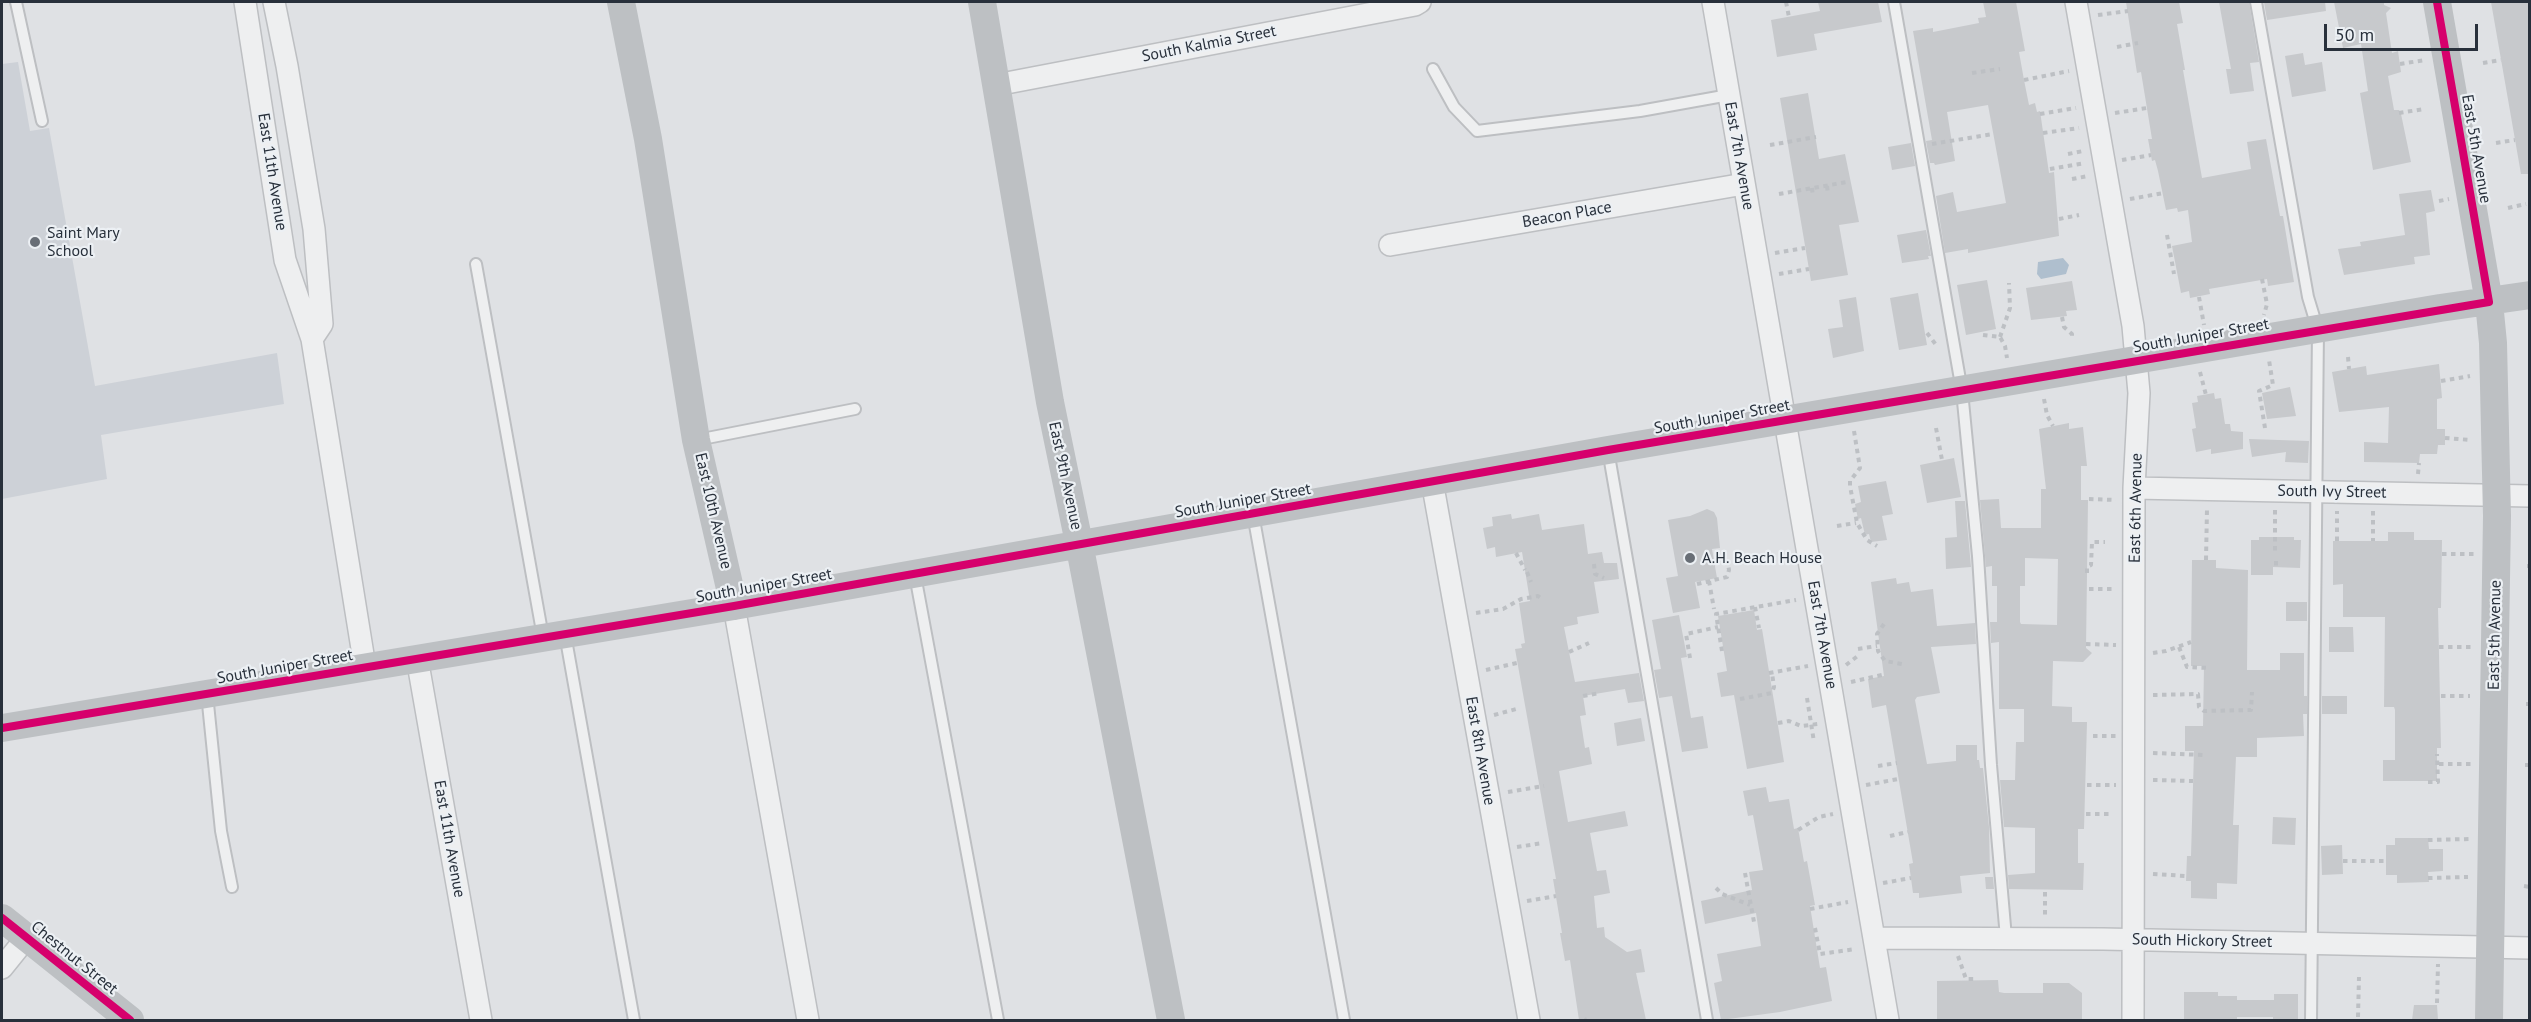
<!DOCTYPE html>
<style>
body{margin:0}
#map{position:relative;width:2531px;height:1022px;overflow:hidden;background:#dfe1e4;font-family:"PT Sans",sans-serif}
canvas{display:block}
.frame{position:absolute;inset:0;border:3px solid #28303b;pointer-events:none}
.scale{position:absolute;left:2324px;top:24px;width:154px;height:27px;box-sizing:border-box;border:3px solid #28303b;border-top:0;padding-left:8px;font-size:18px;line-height:21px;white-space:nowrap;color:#28303b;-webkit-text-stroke:4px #ecf0f4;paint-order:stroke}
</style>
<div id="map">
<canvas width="2531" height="1022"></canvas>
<div class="frame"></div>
<div class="scale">50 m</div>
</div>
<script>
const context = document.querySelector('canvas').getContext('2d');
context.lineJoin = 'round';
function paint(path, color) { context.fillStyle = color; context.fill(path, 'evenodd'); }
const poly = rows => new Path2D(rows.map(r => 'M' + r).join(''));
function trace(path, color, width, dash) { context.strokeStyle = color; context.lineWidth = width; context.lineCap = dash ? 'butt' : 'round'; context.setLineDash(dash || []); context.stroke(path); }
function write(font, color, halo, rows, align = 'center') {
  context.font = font + ' "PT Sans",sans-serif'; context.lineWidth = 4.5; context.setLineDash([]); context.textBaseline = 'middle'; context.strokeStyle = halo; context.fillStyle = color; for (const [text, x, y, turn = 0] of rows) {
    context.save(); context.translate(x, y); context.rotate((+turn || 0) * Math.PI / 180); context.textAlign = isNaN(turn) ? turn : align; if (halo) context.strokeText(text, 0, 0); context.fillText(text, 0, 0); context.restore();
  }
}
paint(poly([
 [18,62,30,131,49,128,95,386,277,353,284,404,101,435,107,479,2,499,2,64]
]), '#cdd1d7');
paint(poly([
 [2063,258,2069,265,2066,274,2041,279,2037,274,2038,262]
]), '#afbfce');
paint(poly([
 [1818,2,1878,2,1882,22,1814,34,1817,50,1777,57,1771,20,1820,11],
 [1983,2,2016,2,2025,51,2019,52,2024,80,2029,105,2035,103,2037,112,2040,111,2049,173,2054,172,2059,236,1968,253,1968,249,1945,253,1936,196,1953,192,1957,212,2006,203,1988,105,1947,112,1955,161,1935,165,1934,163,1930,163,1926,141,1932,140,1913,31,1933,28,1933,32,1979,23,1978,18,1986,17],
 [2126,2,2179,2,2183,23,2177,24,2185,70,2183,70,2202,178,2251,169,2247,142,2266,139,2280,216,2283,216,2294,282,2268,286,2267,279,2209,289,2210,294,2190,298,2189,291,2181,293,2172,246,2192,242,2188,210,2178,212,2177,208,2166,210,2158,171,2155,160,2152,161,2148,139,2152,139,2141,72,2137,73],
 [2219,2,2249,2,2259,62,2250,63,2254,91,2230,94,2226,69,2231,69],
 [2264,2,2325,2,2326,11,2267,20],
 [2334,2,2384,2,2384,5,2391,8,2386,13,2392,53,2398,51,2401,72,2388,76,2394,110,2399,110,2401,114,2411,162,2373,170,2360,93,2368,91,2361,44,2343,48],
 [2491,2,2529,2,2529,174,2521,174],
 [2303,53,2305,65,2322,62,2326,91,2292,97,2285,56],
 [1808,93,1819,159,1845,154,1859,222,1839,225,1848,275,1811,281,1780,98],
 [1911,143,1915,166,1892,170,1888,147],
 [2431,190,2435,211,2426,213,2430,255,2414,257,2415,264,2344,275,2338,249,2361,246,2360,242,2405,235,2399,194],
 [1926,230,1931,256,1928,256,1929,259,1902,263,1897,235],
 [1987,280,1996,329,1966,335,1957,285],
 [2072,281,2077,310,2066,311,2067,316,2031,320,2026,288],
 [1918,293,1927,345,1899,350,1890,298],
 [1856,297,1864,351,1833,358,1828,329,1843,327,1839,300],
 [2439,364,2442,398,2437,399,2437,429,2445,429,2445,445,2438,445,2437,454,2420,454,2419,463,2364,462,2364,442,2388,443,2389,407,2339,412,2332,372,2366,366,2367,375],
 [2290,387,2296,416,2267,419,2262,393],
 [2214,393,2215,399,2221,398,2225,424,2230,424,2231,431,2243,432,2243,449,2211,454,2211,449,2196,452,2192,429,2196,428,2192,403,2198,402,2197,396],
 [2069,423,2069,429,2083,427,2087,466,2081,466,2081,500,2088,500,2086,648,2092,653,2083,662,2053,661,2052,706,2072,707,2072,722,2087,722,2084,829,2078,829,2078,863,2084,863,2083,890,2009,889,2008,875,2035,873,2035,828,2004,827,2000,780,2015,780,2016,742,2024,742,2024,709,1999,709,1999,642,1991,643,1990,622,1997,622,1997,586,1992,586,1992,566,1986,567,1980,500,1999,499,2001,528,2041,528,2041,489,2046,489,2039,429],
 [2025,558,2058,559,2057,625,2021,624,2020,622,2020,586,2025,586],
 [2249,439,2309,441,2308,463,2285,462,2286,452,2252,457],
 [1954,458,1961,497,1927,503,1920,465],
 [1886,481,1893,514,1882,516,1887,540,1871,542,1869,534,1865,535,1861,518,1858,519,1855,504,1861,502,1858,486],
 [1955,501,1965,501,1971,567,1946,569,1945,538,1957,537],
 [1707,509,1714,512,1717,518,1720,548,1712,549,1717,578,1695,582,1700,608,1673,613,1666,578,1678,576,1668,520,1690,516],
 [1511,514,1512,519,1539,514,1542,530,1584,524,1588,554,1602,552,1604,563,1617,563,1619,579,1594,582,1599,613,1577,617,1578,624,1564,627,1575,682,1639,673,1644,701,1628,703,1625,689,1583,696,1586,715,1580,716,1585,748,1589,747,1592,764,1559,771,1568,822,1625,811,1628,826,1590,833,1597,871,1606,870,1610,893,1594,896,1597,928,1604,927,1605,937,1627,952,1641,949,1645,972,1636,973,1646,1020,1579,1020,1570,960,1565,961,1560,933,1562,933,1553,879,1556,879,1515,649,1522,648,1521,644,1525,643,1519,603,1530,601,1522,552,1496,557,1495,547,1487,549,1483,528,1493,526,1492,517],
 [2388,532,2414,532,2414,540,2442,540,2441,608,2438,608,2441,748,2437,748,2437,781,2383,781,2383,760,2395,760,2395,710,2394,707,2384,707,2385,617,2343,617,2343,584,2333,585,2333,541,2388,541],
 [2259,537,2294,537,2294,540,2301,540,2300,568,2273,567,2273,575,2251,575,2251,540,2259,540],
 [2192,560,2216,560,2216,568,2248,570,2247,670,2280,670,2280,653,2304,653,2304,696,2307,696,2307,714,2303,714,2304,736,2257,738,2257,757,2236,757,2233,825,2239,825,2237,884,2217,883,2217,899,2191,898,2191,881,2186,881,2187,856,2191,856,2194,751,2185,751,2185,726,2203,726,2204,666,2191,666],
 [1896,578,1897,584,1909,582,1911,592,1933,589,1937,626,1975,623,1976,644,1931,647,1940,693,1917,697,1915,700,1927,764,1956,761,1956,745,1977,745,1977,760,1979,760,1980,768,1983,768,1989,827,1990,873,1960,876,1962,893,1919,898,1919,893,1913,893,1909,864,1913,863,1886,705,1872,708,1868,679,1884,676,1871,582],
 [2286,602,2307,602,2307,621,2286,621],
 [1754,610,1757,630,1762,629,1784,762,1747,769,1734,695,1721,697,1717,673,1727,671,1718,616],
 [1679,615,1687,657,1681,658,1691,718,1703,716,1708,748,1682,752,1672,696,1659,698,1654,670,1661,669,1652,620],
 [2329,627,2353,627,2354,652,2329,652],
 [2322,696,2347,696,2347,714,2322,714],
 [1641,718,1645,741,1617,746,1614,723],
 [1766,787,1769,802,1789,799,1794,829,1798,828,1804,862,1807,861,1815,905,1810,906,1820,968,1826,967,1832,1001,1780,1012,1721,1020,1714,983,1722,981,1717,954,1761,946,1756,913,1705,924,1701,901,1752,890,1749,872,1763,870,1753,815,1748,816,1743,791],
 [2273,817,2296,818,2295,845,2272,844],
 [2395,838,2428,838,2429,849,2443,849,2443,871,2428,872,2429,882,2397,883,2397,875,2386,875,2386,845,2395,845],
 [2342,845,2343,874,2322,875,2321,846],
 [1985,877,1993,877,1994,889,1986,889],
 [1998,980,1999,992,2004,993,2043,993,2043,983,2069,983,2082,993,2082,1020,1937,1020,1937,981],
 [2184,992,2218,992,2218,996,2237,996,2237,1000,2274,1000,2274,994,2298,994,2298,1020,2273,1020,2273,1017,2237,1017,2237,1020,2184,1020],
 [2414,1005,2437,1005,2438,1020,2412,1020]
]), '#c7c9cc');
const lane = poly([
 [16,2,42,121],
 [1894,2,1962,391,1978,556,1991,765,2006,938],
 [2256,2,2308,297,2318,330,2311,1020],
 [1433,69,1454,107,1477,131,1640,111,1729,95],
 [476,264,543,637],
 [697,440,855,409],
 [1608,450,1707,1020],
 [1253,514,1344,1020],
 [915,575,998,1020],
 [565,634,634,1020],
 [207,694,221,831,232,887]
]);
const street = poly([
 [245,2,285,260,312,339,365,667],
 [274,2,287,66,314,229,322,324,312,339],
 [1713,2,1888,1020],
 [2076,2,2133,326,2139,393,2134,488,2133,1020],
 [996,85,1415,5,1420,2],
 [1390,245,1744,184],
 [1432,481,1529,1020],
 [2134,488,2530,496],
 [734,606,808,1020],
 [417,658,481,1020],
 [1874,938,2103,939,2530,948],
 [2,968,27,937]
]);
trace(lane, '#bdbfc2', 14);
trace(street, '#bdbfc2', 24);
trace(poly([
 [1786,2,1789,17],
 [2098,15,2128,11],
 [2117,47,2138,43],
 [2483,63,2501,60],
 [2400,64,2425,60],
 [1972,73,2000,69],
 [2024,80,2069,71],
 [2115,113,2147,108],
 [2399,113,2424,109],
 [2040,114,2076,108],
 [2043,133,2079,128],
 [2496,143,2515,140],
 [1932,144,1993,134],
 [1770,145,1816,137],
 [2068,154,2083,151],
 [2122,160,2151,155],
 [2050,169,2085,163],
 [2072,179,2088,176],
 [1827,186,1828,194],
 [1812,188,1813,197],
 [1779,194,1847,182],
 [2130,199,2164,193],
 [2439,201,2449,199],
 [2508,208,2526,204],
 [2059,219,2079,215],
 [2167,235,2174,274],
 [1775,253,1805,248],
 [1779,274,1809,269],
 [2262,279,2267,304,2264,315],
 [2199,297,2204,325],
 [2062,317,2064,327,2072,334,2072,339],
 [1927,333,1937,346],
 [1983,335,2000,337,2005,346,2007,358],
 [2000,337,2010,308,2009,283],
 [2348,357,2349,369],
 [2200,372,2206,395],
 [2441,381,2470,376],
 [2044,399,2047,415,2053,426],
 [1936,428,1942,460],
 [2265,428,2259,391,2273,385,2269,360],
 [1854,431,1860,468,1850,481,1850,486,1857,523,1867,540,1877,546],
 [2445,438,2471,440],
 [2529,446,2530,446],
 [2418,474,2419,463],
 [2089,499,2116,500],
 [2275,510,2275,554],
 [2373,511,2373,541],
 [1837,526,1856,523],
 [2337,541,2337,511],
 [1516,553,1525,570],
 [2442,554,2475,554],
 [2206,560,2207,509],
 [2276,561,2276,566],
 [1594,564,1595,574,1604,578],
 [2527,566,2530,566],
 [1527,572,1531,582],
 [2087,573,2087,567,2091,565,2092,542,2105,542],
 [1709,581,1714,609],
 [1697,584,1727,577,1729,570,1728,564],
 [2089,589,2115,589],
 [1755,607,1759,628],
 [1476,613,1503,609,1521,599,1538,596,1542,599],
 [1884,624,1877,634,1878,651,1885,661,1902,664],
 [2086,644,2116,645],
 [2179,647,2187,667,2209,668],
 [2439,647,2471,647],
 [1858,649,1877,646],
 [1722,651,1716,614,1796,600],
 [1569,652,1589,643],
 [2153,653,2166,651,2191,642],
 [1690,658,1686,634,1718,627],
 [1846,665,1859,655],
 [1486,670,1517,663],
 [1769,673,1808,666],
 [1851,682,1882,675],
 [2153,695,2198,694,2199,707,2204,711,2251,710,2252,692],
 [1583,696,1600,693],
 [2441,696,2470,696],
 [1807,698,1814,742],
 [1740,699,1772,693,1774,687,1772,673],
 [2526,704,2530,704],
 [1494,715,1520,708],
 [1778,723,1789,721,1801,726,1818,724],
 [2093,736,2116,736],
 [2153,753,2203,755],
 [2439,764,2471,764],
 [2525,765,2530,765],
 [1878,766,1897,763],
 [2153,780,2193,781],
 [2428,782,2438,782,2437,754],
 [1866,785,1898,779],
 [2087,785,2116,785],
 [1508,792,1544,786],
 [2086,814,2113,814],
 [1798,830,1819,817,1833,814],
 [1890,836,1908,832],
 [2428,840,2470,839],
 [1517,847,1543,843],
 [2343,861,2386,861],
 [1745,873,1754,922],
 [2153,874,2186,876],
 [2428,878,2468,877],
 [1883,883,1911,878],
 [2524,886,2530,887],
 [1716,888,1722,894,1750,905],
 [2045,892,2045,919],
 [1527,901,1556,896],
 [1810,909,1848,902],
 [1815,928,1820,954,1856,949],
 [1958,956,1966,979,1975,979],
 [2437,1003,2438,964],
 [2358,1017,2359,977],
 [1585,1020,1587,1019]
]), '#bdc0c4', 4, [4.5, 4.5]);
trace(lane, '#eeeff0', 10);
trace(street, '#eeeff0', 21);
trace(poly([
 [621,2,648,139,696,440,734,606],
 [982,2,1050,402,1079,543,1171,1020],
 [2437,2,2489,302,2493,343,2497,516,2489,1020],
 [2,728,734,606,1608,450,2440,308,2530,295],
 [2,918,130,1020]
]), '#bdc0c3', 28);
trace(poly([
 [2,728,734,606,1608,450,2489,302,2437,2],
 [2,918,130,1020]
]), '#d6006c', 8);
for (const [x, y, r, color] of [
 [35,242,6,"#686e76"],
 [1690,558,6,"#686e76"]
]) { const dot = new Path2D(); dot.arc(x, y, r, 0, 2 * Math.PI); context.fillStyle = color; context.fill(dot); trace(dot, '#ecf0f4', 2); }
write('16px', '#28303b', '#ecf0f4', [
 ["South Kalmia Street",1209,44,-11],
 ["East 5th Avenue",2476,149,80],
 ["East 7th Avenue",1739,156,80],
 ["East 11th Avenue",272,172,81],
 ["Beacon Place",1567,215,-10],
 ["South Juniper Street",2201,336,-10],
 ["South Juniper Street",1722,417,-10],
 ["East 9th Avenue",1065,476,78],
 ["South Ivy Street",2332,492,1],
 ["South Juniper Street",1243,501,-10],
 ["East 6th Avenue",2136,508,-89],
 ["East 10th Avenue",713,511,77],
 ["South Juniper Street",764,586,-10],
 ["East 7th Avenue",1822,635,80],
 ["East 5th Avenue",2495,635,-89],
 ["South Juniper Street",285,667,-10],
 ["East 8th Avenue",1480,751,80],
 ["East 11th Avenue",449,839,80],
 ["South Hickory Street",2202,941,1],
 ["Chestnut Street",74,958,39]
]);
write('16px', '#28303b', '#ecf0f4', [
 ["Saint Mary",47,233],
 ["School",47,251],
 ["A.H. Beach House",1702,558]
], 'left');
</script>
